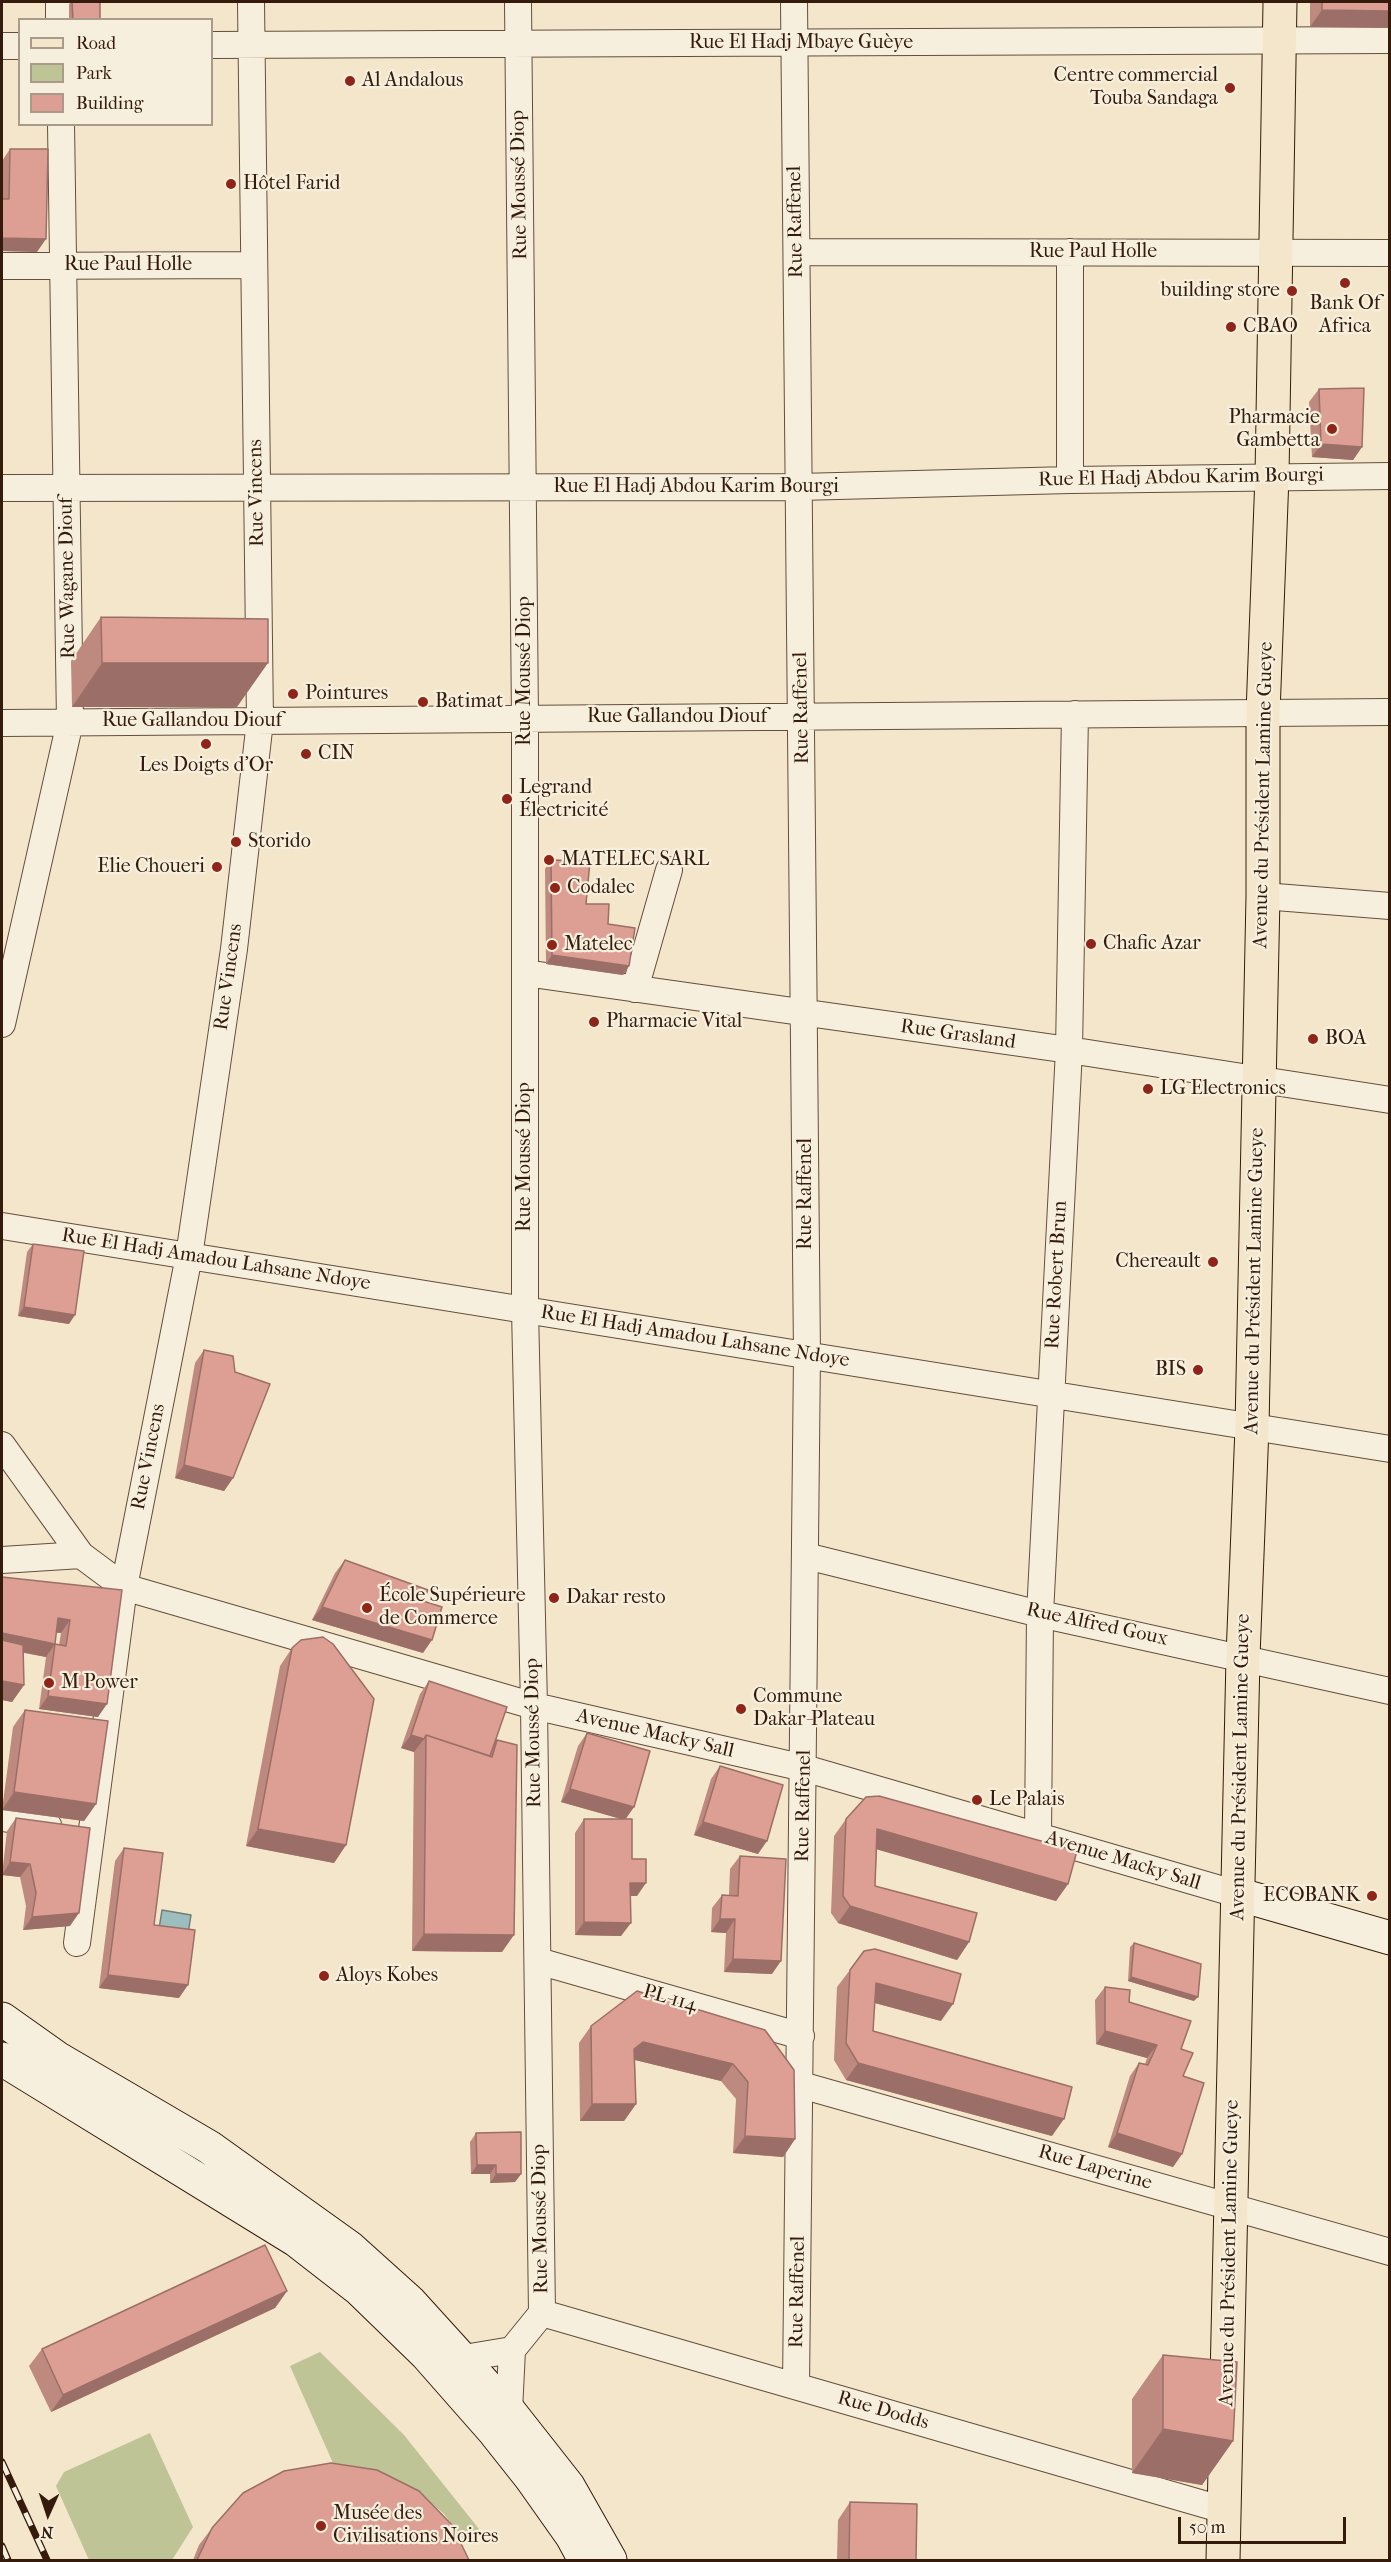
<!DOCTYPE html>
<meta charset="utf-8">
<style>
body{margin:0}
#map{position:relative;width:1391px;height:2562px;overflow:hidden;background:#f3e6cb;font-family:"IM FELL French Canon",serif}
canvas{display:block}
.frame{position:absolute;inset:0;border:3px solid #341b0b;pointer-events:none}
.legend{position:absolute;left:18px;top:18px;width:195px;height:108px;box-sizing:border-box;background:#f7efdd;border:2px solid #a99a89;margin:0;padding:8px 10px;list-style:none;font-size:18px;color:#341b0b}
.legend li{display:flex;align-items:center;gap:12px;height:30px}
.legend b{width:30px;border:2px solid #a99a89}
.north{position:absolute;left:18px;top:2484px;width:60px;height:60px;-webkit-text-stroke:4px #f7efdd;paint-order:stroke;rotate:183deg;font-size:16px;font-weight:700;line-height:24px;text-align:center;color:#341b0b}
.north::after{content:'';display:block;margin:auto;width:21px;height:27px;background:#341b0b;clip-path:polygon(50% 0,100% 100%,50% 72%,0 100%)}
.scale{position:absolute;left:1178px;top:2517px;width:168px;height:27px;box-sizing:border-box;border:3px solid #341b0b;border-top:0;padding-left:8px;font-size:18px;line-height:21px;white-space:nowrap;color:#341b0b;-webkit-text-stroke:4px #f7efdd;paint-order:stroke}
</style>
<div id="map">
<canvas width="1391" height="2562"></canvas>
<div class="frame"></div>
<ul class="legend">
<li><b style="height:8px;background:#f3e6cb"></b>Road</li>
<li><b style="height:16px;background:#bec495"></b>Park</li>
<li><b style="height:16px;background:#dd9f93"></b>Building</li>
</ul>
<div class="north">N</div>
<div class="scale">50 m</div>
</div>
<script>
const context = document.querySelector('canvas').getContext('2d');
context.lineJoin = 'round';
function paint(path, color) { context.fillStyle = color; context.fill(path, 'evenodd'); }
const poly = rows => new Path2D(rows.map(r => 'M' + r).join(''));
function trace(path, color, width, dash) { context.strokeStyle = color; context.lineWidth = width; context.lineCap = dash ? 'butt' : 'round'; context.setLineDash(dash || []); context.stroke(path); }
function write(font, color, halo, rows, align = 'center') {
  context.font = font + ' "IM FELL French Canon",serif'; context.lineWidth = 4.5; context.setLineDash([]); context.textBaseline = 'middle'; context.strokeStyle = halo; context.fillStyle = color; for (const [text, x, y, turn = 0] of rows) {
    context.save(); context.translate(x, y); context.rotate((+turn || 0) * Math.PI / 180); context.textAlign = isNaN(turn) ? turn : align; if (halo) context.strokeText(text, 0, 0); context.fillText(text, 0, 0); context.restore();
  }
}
paint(poly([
 [320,2352,404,2435,479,2529,463,2539,444,2514,412,2487,366,2468,333,2463,290,2366],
 [150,2433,193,2527,172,2560,89,2560,56,2486,64,2472]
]), '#bec495');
const water = poly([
 [162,1910,191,1915,188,1934,159,1929,162,1910]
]);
paint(water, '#9dbebe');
trace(water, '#737d76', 1.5);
const street = poly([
 [59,2,59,20],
 [518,2,525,719,525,1310,534,1706,542,2313],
 [794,2,807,1355,796,2386],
 [212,45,1390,40],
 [2,46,20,46],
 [797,252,1390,253],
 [1070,252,1070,480],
 [2,266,254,265],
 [2,488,799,487,1070,480,1390,476],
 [2,723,1390,712],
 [1263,896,1390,906],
 [525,973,1069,1050,1390,1100],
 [635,989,669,870],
 [2,1024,70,722,61,124],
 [2,1226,1390,1449],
 [2,1445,81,1555,124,1587,534,1706,804,1768,1237,1894],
 [806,1556,1040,1614,1390,1691],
 [2,1560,81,1555],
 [2,1818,48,1825],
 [1038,1835,1040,1614,1069,1050,1075,714],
 [77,1943,124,1587,189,1256,234,949,260,721,251,2],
 [538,1961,801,2036],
 [801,2085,1390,2252],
 [542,2313,1224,2510],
 [464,2358,512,2350],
 [509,2411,512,2350,542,2313]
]);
const secondary = poly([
 [1237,1894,1390,1938],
 [2,2019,57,2058,209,2147,350,2248,410,2302,509,2411,568,2486,610,2560],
 [2,2059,296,2240,359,2289,427,2355,493,2430,531,2478,572,2536,585,2560]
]);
const primary = poly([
 [1223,2560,1243,1657,1252,1427,1263,896,1263,713,1272,476,1280,2]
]);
trace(street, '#644e3b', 28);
trace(secondary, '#341b0b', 35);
trace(primary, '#341b0b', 35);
trace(street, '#f7efdd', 26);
trace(secondary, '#f7efdd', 33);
trace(primary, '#f3e6cb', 33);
const rail = poly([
 [2,2462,47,2560],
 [2,2546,8,2560]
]);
trace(rail, '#341b0b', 7);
trace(rail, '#f7efdd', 4.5, [14]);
paint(poly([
 [71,2,100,2,100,20,69,20,69,4],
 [1310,2,1389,2,1389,28,1310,27],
 [10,149,37,252,2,251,2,161],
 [1319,389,1362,447,1353,460,1312,457,1309,402],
 [101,617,237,707,72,707,71,661],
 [551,860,586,904,608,924,629,966,623,975,546,964,545,869],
 [33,1244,69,1324,18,1316,27,1252],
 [204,1350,233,1478,224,1491,175,1478,195,1363],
 [345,1560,423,1601,423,1653,312,1620,335,1573],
 [2,1577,122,1590,98,1717,39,1709,46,1657,24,1653,24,1685,12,1702,2,1700],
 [56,1633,61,1633,59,1645,55,1644],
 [292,1648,346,1845,334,1863,246,1846,280,1666],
 [429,1681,495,1743,497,1740,502,1952,412,1951,414,1752,401,1748,420,1694],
 [25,1710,96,1804,84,1821,2,1810,13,1727],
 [587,1733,634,1807,625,1819,637,1896,630,1896,621,1936,575,1935,575,1833,584,1819,621,1819,561,1802,578,1746],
 [720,1766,758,1854,694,1835,711,1779],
 [16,1818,70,1926,23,1930,26,1906,20,1877,2,1875,7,1831],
 [846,1819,1068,1884,1056,1901,877,1849,875,1886,969,1942,957,1960,838,1923,831,1913,834,1836],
 [124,1848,154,1925,179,1998,99,1988,115,1861],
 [740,1856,772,1974,724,1972,726,1933,711,1932,712,1908,722,1895,729,1895,730,1869],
 [1134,1943,1194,2001,1128,1981,1130,1947],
 [850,1970,941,2021,875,2003,873,2031,1052,2136,846,2080,834,2060,837,1987],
 [1105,1987,1129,2002,1181,2049,1183,2076,1182,2154,1173,2167,1108,2147,1130,2076,1139,2063,1145,2064,1147,2058,1096,2044,1095,2000],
 [591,2026,765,2030,795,2139,783,2157,733,2153,736,2099,721,2081,635,2060,636,2104,624,2121,580,2121,579,2043],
 [476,2133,521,2174,515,2182,490,2183,490,2174,471,2174,470,2142],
 [287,2291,275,2308,51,2412,29,2366,42,2349],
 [1163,2355,1233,2441,1202,2485,1132,2473,1132,2399],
 [850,2502,916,2560,837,2560,838,2520],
 [212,2528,469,2560,193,2560,199,2545]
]), '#be897e');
paint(poly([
 [1322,10,1389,11,1389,28,1310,27],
 [2,238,46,239,37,252,2,251],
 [1321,444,1362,447,1353,460,1312,457],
 [102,663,268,663,237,707,72,707],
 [552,955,629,966,623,975,546,964],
 [24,1307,75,1315,69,1324,18,1316],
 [184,1465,233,1478,224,1491,175,1478],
 [322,1607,432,1640,423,1653,312,1620],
 [58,1618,70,1620,61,1633,48,1631],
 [2,1633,55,1644,46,1657,2,1648],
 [2,1681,24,1685,12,1702,2,1700],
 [48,1696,107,1704,98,1717,39,1709],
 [411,1735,424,1739,414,1752,401,1748],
 [570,1789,634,1807,625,1820,561,1802],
 [14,1792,96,1804,84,1821,2,1810],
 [703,1822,767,1841,758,1854,694,1835],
 [258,1829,346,1845,334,1863,246,1846],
 [877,1829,1068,1884,1056,1901,865,1846],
 [10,1862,30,1864,20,1877,2,1875],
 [630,1883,646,1883,637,1896,621,1896],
 [850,1906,969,1942,957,1960,838,1923],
 [79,1913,70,1926,23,1930,32,1917],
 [720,1919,735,1919,726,1933,711,1932],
 [584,1922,631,1923,621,1936,575,1935],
 [424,1934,514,1935,502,1952,412,1951],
 [733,1959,781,1961,772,1974,724,1972],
 [108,1975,188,1985,179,1998,99,1988],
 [1131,1977,1198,1997,1194,2001,1128,1981],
 [876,1983,953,2004,941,2021,864,2000],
 [1105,2031,1157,2045,1147,2058,1096,2044],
 [643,2042,733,2064,721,2081,631,2059,634,2049],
 [858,2063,1064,2119,1052,2136,846,2080],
 [592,2104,636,2104,624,2121,580,2121],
 [1117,2133,1182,2154,1173,2167,1108,2147],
 [745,2136,795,2139,783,2157,733,2153],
 [477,2165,496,2165,490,2174,471,2174],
 [496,2174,521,2174,515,2182,490,2183],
 [287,2291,275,2308,51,2412,63,2395],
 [1163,2429,1233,2441,1202,2485,1132,2473]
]), '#9b6f67');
const building = poly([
 [72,2,100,2,100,20,73,20,72,2],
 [1322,2,1389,2,1389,11,1322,10,1322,2],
 [10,149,48,149,46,239,2,238,2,199,9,199,10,149],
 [1364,388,1362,447,1321,444,1319,389,1364,388],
 [101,617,268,619,268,663,102,663,101,617],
 [551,860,590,861,586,904,609,904,608,924,635,928,629,966,552,955,551,860],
 [33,1244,84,1251,75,1315,24,1307,33,1244],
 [204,1350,233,1356,235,1372,270,1384,233,1478,184,1465,204,1350],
 [345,1560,428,1590,423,1601,442,1607,432,1640,322,1607,345,1560],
 [2,1577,122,1590,107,1704,48,1696,55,1644,2,1633,2,1577],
 [58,1618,70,1620,66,1646,55,1644,58,1618],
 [323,1637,333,1644,374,1699,346,1845,258,1829,292,1648,301,1640,323,1637],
 [2,1640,23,1645,24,1685,2,1681,2,1640],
 [429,1681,507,1707,490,1756,426,1735,424,1739,411,1735,429,1681],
 [25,1710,108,1721,96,1804,14,1792,25,1710],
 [587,1733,650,1751,634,1807,570,1789,587,1733],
 [426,1735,492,1757,497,1740,517,1745,514,1935,424,1934,426,1735],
 [720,1766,783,1785,767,1841,703,1822,720,1766],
 [879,1796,1077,1851,1068,1884,877,1829,875,1886,977,1913,969,1942,850,1906,843,1896,846,1819,866,1797,879,1796],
 [16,1818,90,1828,79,1913,32,1917,36,1893,30,1864,10,1862,16,1818],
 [584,1819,632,1819,632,1859,646,1859,646,1883,630,1883,631,1923,584,1922,584,1819],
 [124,1848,163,1853,154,1925,195,1930,188,1985,108,1975,124,1848],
 [740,1856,786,1859,781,1961,733,1959,735,1919,720,1919,722,1895,738,1896,740,1856],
 [1134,1943,1201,1964,1198,1997,1131,1977,1134,1943],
 [875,1949,961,1974,953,2004,876,1983,873,2031,1072,2087,1064,2119,858,2063,846,2043,850,1970,864,1951,875,1949],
 [1105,1987,1130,1990,1129,2002,1191,2021,1181,2049,1193,2053,1183,2076,1204,2083,1182,2154,1117,2133,1139,2063,1148,2065,1157,2045,1105,2031,1105,1987],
 [637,1991,765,2030,794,2070,795,2139,745,2136,748,2082,733,2064,643,2042,634,2049,636,2104,592,2104,591,2026,637,1991],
 [521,2132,521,2174,496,2174,496,2165,477,2165,476,2133,521,2132],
 [265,2245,287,2291,63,2395,42,2349,265,2245],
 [1163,2355,1237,2362,1233,2441,1163,2429,1163,2355],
 [331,2463,377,2470,419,2491,452,2525,469,2560,197,2560,212,2528,243,2493,284,2471,331,2463],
 [850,2502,917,2504,916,2560,849,2560,850,2502]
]);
paint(building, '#dd9f93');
trace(building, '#9b6f67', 1.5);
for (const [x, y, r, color] of [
 [350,81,6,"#8f2418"],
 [1230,88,6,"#8f2418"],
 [231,184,6,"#8f2418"],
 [1345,283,6,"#8f2418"],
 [1292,291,6,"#8f2418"],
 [1231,327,6,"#8f2418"],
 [1332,429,6,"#8f2418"],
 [293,694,6,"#8f2418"],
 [423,702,6,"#8f2418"],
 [206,744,6,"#8f2418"],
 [306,754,6,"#8f2418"],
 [507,799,6,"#8f2418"],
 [236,842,6,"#8f2418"],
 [549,860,6,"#8f2418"],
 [217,867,6,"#8f2418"],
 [555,888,6,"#8f2418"],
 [1091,944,6,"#8f2418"],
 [552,945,6,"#8f2418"],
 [594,1022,6,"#8f2418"],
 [1313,1039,6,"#8f2418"],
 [1148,1089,6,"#8f2418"],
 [1213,1262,6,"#8f2418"],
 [1198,1370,6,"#8f2418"],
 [554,1598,6,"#8f2418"],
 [367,1608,6,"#8f2418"],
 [49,1683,6,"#8f2418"],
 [741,1709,6,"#8f2418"],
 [977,1800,6,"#8f2418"],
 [1372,1896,6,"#8f2418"],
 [324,1976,6,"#8f2418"],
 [321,2526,6,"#8f2418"]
]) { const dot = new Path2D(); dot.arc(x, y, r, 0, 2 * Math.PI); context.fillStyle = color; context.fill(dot); trace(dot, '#f7efdd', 2); }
write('20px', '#341b0b', '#f7efdd', [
 ["Rue El Hadj Mbaye Guèye",801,43],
 ["Rue Moussé Diop",520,185,-91],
 ["Rue Raffenel",796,222,-91],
 ["Rue Paul Holle",1093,252],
 ["Rue Paul Holle",128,265],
 ["Rue El Hadj Abdou Karim Bourgi",1181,478,-1],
 ["Rue El Hadj Abdou Karim Bourgi",696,487],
 ["Rue Vincens",257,493,-91],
 ["Rue Wagane Diouf",68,578,-91],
 ["Rue Moussé Diop",525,671,-90],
 ["Rue Raffenel",802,708,-91],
 ["Rue Gallandou Diouf",677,717],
 ["Rue Gallandou Diouf",192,721],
 ["Avenue du Président Lamine Gueye",1264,795,-89],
 ["Rue Vincens",229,977,-82],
 ["Rue Grasland",958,1035,8],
 ["Rue Moussé Diop",525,1157,-90],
 ["Rue Raffenel",806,1194,-90],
 ["Rue El Hadj Amadou Lahsane Ndoye",216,1260,9],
 ["Rue Robert Brun",1057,1275,-87],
 ["Avenue du Président Lamine Gueye",1255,1281,-89],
 ["Rue El Hadj Amadou Lahsane Ndoye",695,1337,9],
 ["Rue Vincens",149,1457,-79],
 ["Rue Alfred Goux",1097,1625,12],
 ["Rue Moussé Diop",534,1733,-91],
 ["Avenue Macky Sall",655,1734,13],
 ["Avenue du Président Lamine Gueye",1241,1767,-89],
 ["Rue Raffenel",804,1806,-89],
 ["Avenue Macky Sall",1123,1861,17],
 ["PL-114",670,1999,16],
 ["Rue Laperine",1095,2168,16],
 ["Rue Moussé Diop",541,2219,-91],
 ["Avenue du Président Lamine Gueye",1230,2253,-89],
 ["Rue Raffenel",798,2292,-89],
 ["Rue Dodds",883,2411,16]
]);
write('20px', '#341b0b', '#f7efdd', [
 ["Centre commercial",1218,76,"right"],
 ["Touba Sandaga",1218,99,"right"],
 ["Al Andalous",362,81],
 ["Hôtel Farid",243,184],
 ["building store",1280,291,"right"],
 ["Bank Of",1345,304,"center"],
 ["Africa",1345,327,"center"],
 ["CBAO",1243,327],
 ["Pharmacie",1320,418,"right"],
 ["Gambetta",1320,441,"right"],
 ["Pointures",305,694],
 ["Batimat",435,702],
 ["CIN",318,754],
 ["Les Doigts d'Or",206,766,"center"],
 ["Legrand",519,788],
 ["Électricité",519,811],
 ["Storido",248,842],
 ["MATELEC SARL",561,860],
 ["Elie Choueri",205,867,"right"],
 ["Codalec",567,888],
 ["Chafic Azar",1103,944],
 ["Matelec",564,945],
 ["Pharmacie Vital",606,1022],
 ["BOA",1325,1039],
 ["LG Electronics",1160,1089],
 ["Chereault",1201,1262,"right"],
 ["BIS",1186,1370,"right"],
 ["École Supérieure",379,1596],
 ["de Commerce",379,1619],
 ["Dakar resto",566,1598],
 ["M Power",61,1683],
 ["Commune",753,1697],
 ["Dakar-Plateau",753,1720],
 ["Le Palais",989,1800],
 ["ECOBANK",1360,1896,"right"],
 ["Aloys Kobes",336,1976],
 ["Musée des",333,2514],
 ["Civilisations Noires",333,2537]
], 'left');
</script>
